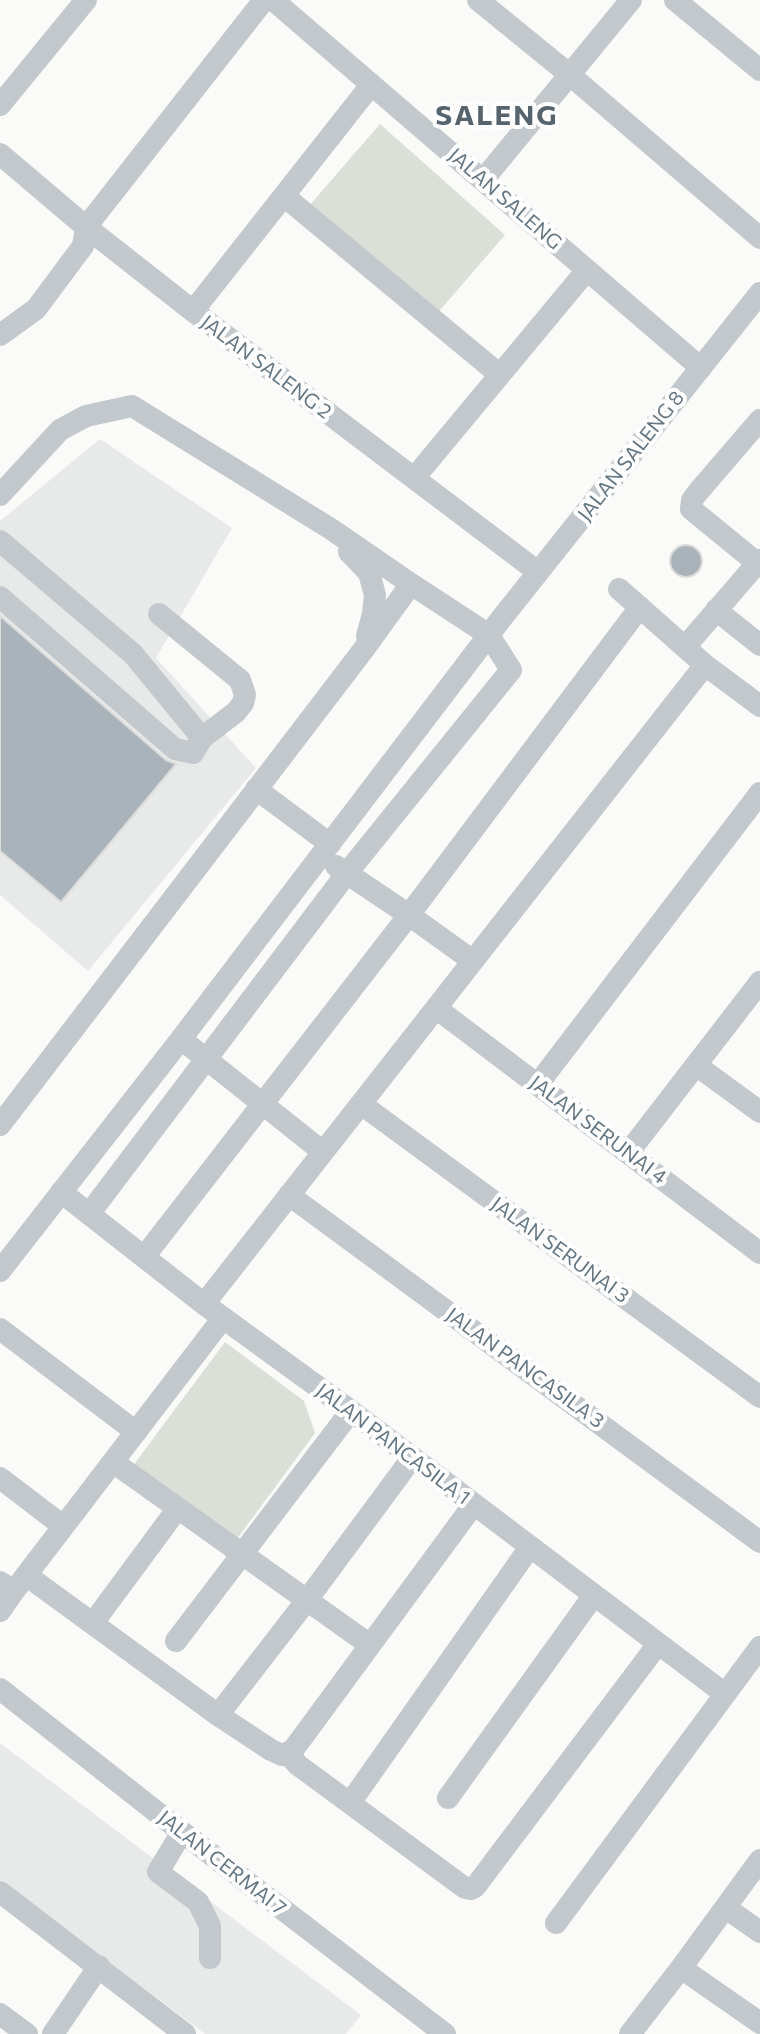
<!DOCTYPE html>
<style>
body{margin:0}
canvas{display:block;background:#fafaf8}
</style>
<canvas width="760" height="2034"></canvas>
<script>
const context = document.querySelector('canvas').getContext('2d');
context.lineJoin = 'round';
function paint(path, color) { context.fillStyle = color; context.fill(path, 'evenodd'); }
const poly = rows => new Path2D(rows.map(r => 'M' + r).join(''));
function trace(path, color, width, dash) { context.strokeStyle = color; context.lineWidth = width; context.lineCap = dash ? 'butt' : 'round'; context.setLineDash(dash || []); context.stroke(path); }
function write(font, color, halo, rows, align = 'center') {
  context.font = font + ' Commissioner,sans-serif'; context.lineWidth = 8; context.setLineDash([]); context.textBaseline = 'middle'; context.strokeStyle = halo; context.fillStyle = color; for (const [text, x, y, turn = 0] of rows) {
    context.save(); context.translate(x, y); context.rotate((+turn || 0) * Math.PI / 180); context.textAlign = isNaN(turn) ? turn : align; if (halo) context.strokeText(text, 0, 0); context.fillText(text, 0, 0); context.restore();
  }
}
paint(poly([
 [100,439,232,528,156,658,256,768,88,971,0,895,0,521],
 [0,1743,361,2015,346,2034,205,2034,0,1880]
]), '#e8e9e9');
paint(poly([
 [380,124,505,235,434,317,309,206],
 [225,1342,304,1401,315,1433,234,1543,132,1467]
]), '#dadfd7');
const building = poly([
 '670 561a16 16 0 1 1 32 0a16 16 0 1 1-32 0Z',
 [0,616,166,760,176,764,61,902,0,851,0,616]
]);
paint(building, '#aab3b9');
trace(building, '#dcdcda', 2);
trace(poly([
 [273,0,701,368],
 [478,0,570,75,760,238],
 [675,0,760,70],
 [0,105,86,0],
 [0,154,86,227,193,311,538,572],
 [483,180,631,0],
 [284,196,500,375],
 [193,311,371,85],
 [0,335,36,309,83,246,86,227,264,0],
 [415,477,587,270],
 [0,495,60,430,86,416,132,406,331,529,411,584,489,635,511,670,347,873,89,1214],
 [0,541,133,654,202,738],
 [349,552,369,573,375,595,373,614,367,636],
 [757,563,691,509,692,500,698,492,760,420],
 [619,589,705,665,760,706],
 [0,597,175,749,193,753,202,738,236,712,243,703,245,695,240,680,159,614],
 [716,610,760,645],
 [685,647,760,560],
 [256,789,330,844],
 [336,866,409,915,473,961],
 [436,1008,760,1253],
 [181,1039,323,1152],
 [696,1065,760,1112],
 [538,1084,760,793],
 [361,1104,760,1397],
 [0,1125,364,649,411,584],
 [628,1153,760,982],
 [61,1192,204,1304,351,1411,725,1694],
 [289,1195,760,1542],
 [144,1257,409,915,640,607],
 [0,1271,181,1039,501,619,760,293],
 [204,1304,705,665],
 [0,1329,136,1432],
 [113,1462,370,1645],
 [0,1478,63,1526],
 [26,1575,218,1715,271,1750,282,1755,293,1750,474,1504],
 [0,1582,14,1591,0,1611],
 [14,1591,223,1318],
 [93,1623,178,1508],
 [176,1641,351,1411],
 [0,1689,182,1832,445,2034],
 [218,1715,307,1600,412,1458],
 [287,1753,298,1765,465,1888,471,1889,475,1887,658,1644],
 [448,1798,594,1595],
 [350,1803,530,1547],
 [182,1832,158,1872,198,1902,210,1926,210,1958],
 [0,1892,185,2034],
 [726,1908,760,1932],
 [556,1923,760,1647],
 [681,1968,760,2023],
 [0,2014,27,2034],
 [53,2034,99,1966],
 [630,2034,681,1968,760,1860]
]), '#c3c8cc', 22);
write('20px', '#657683', '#fff', [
 ["JALAN SALENG",505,199,41],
 ["JALAN SALENG 2",266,367,37],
 ["JALAN SALENG 8",631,456,-52],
 ["JALAN SERUNAI 4",598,1130,37],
 ["JALAN SERUNAI 3",560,1250,36],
 ["JALAN PANCASILA 3",525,1368,36],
 ["JALAN PANCASILA 1",393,1444,37],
 ["JALAN CERMAI 7",222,1863,38]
]);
context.letterSpacing = '2px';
write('bold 28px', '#57646e', '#fff', [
 ["SALENG",497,116]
]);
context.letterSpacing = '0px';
</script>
